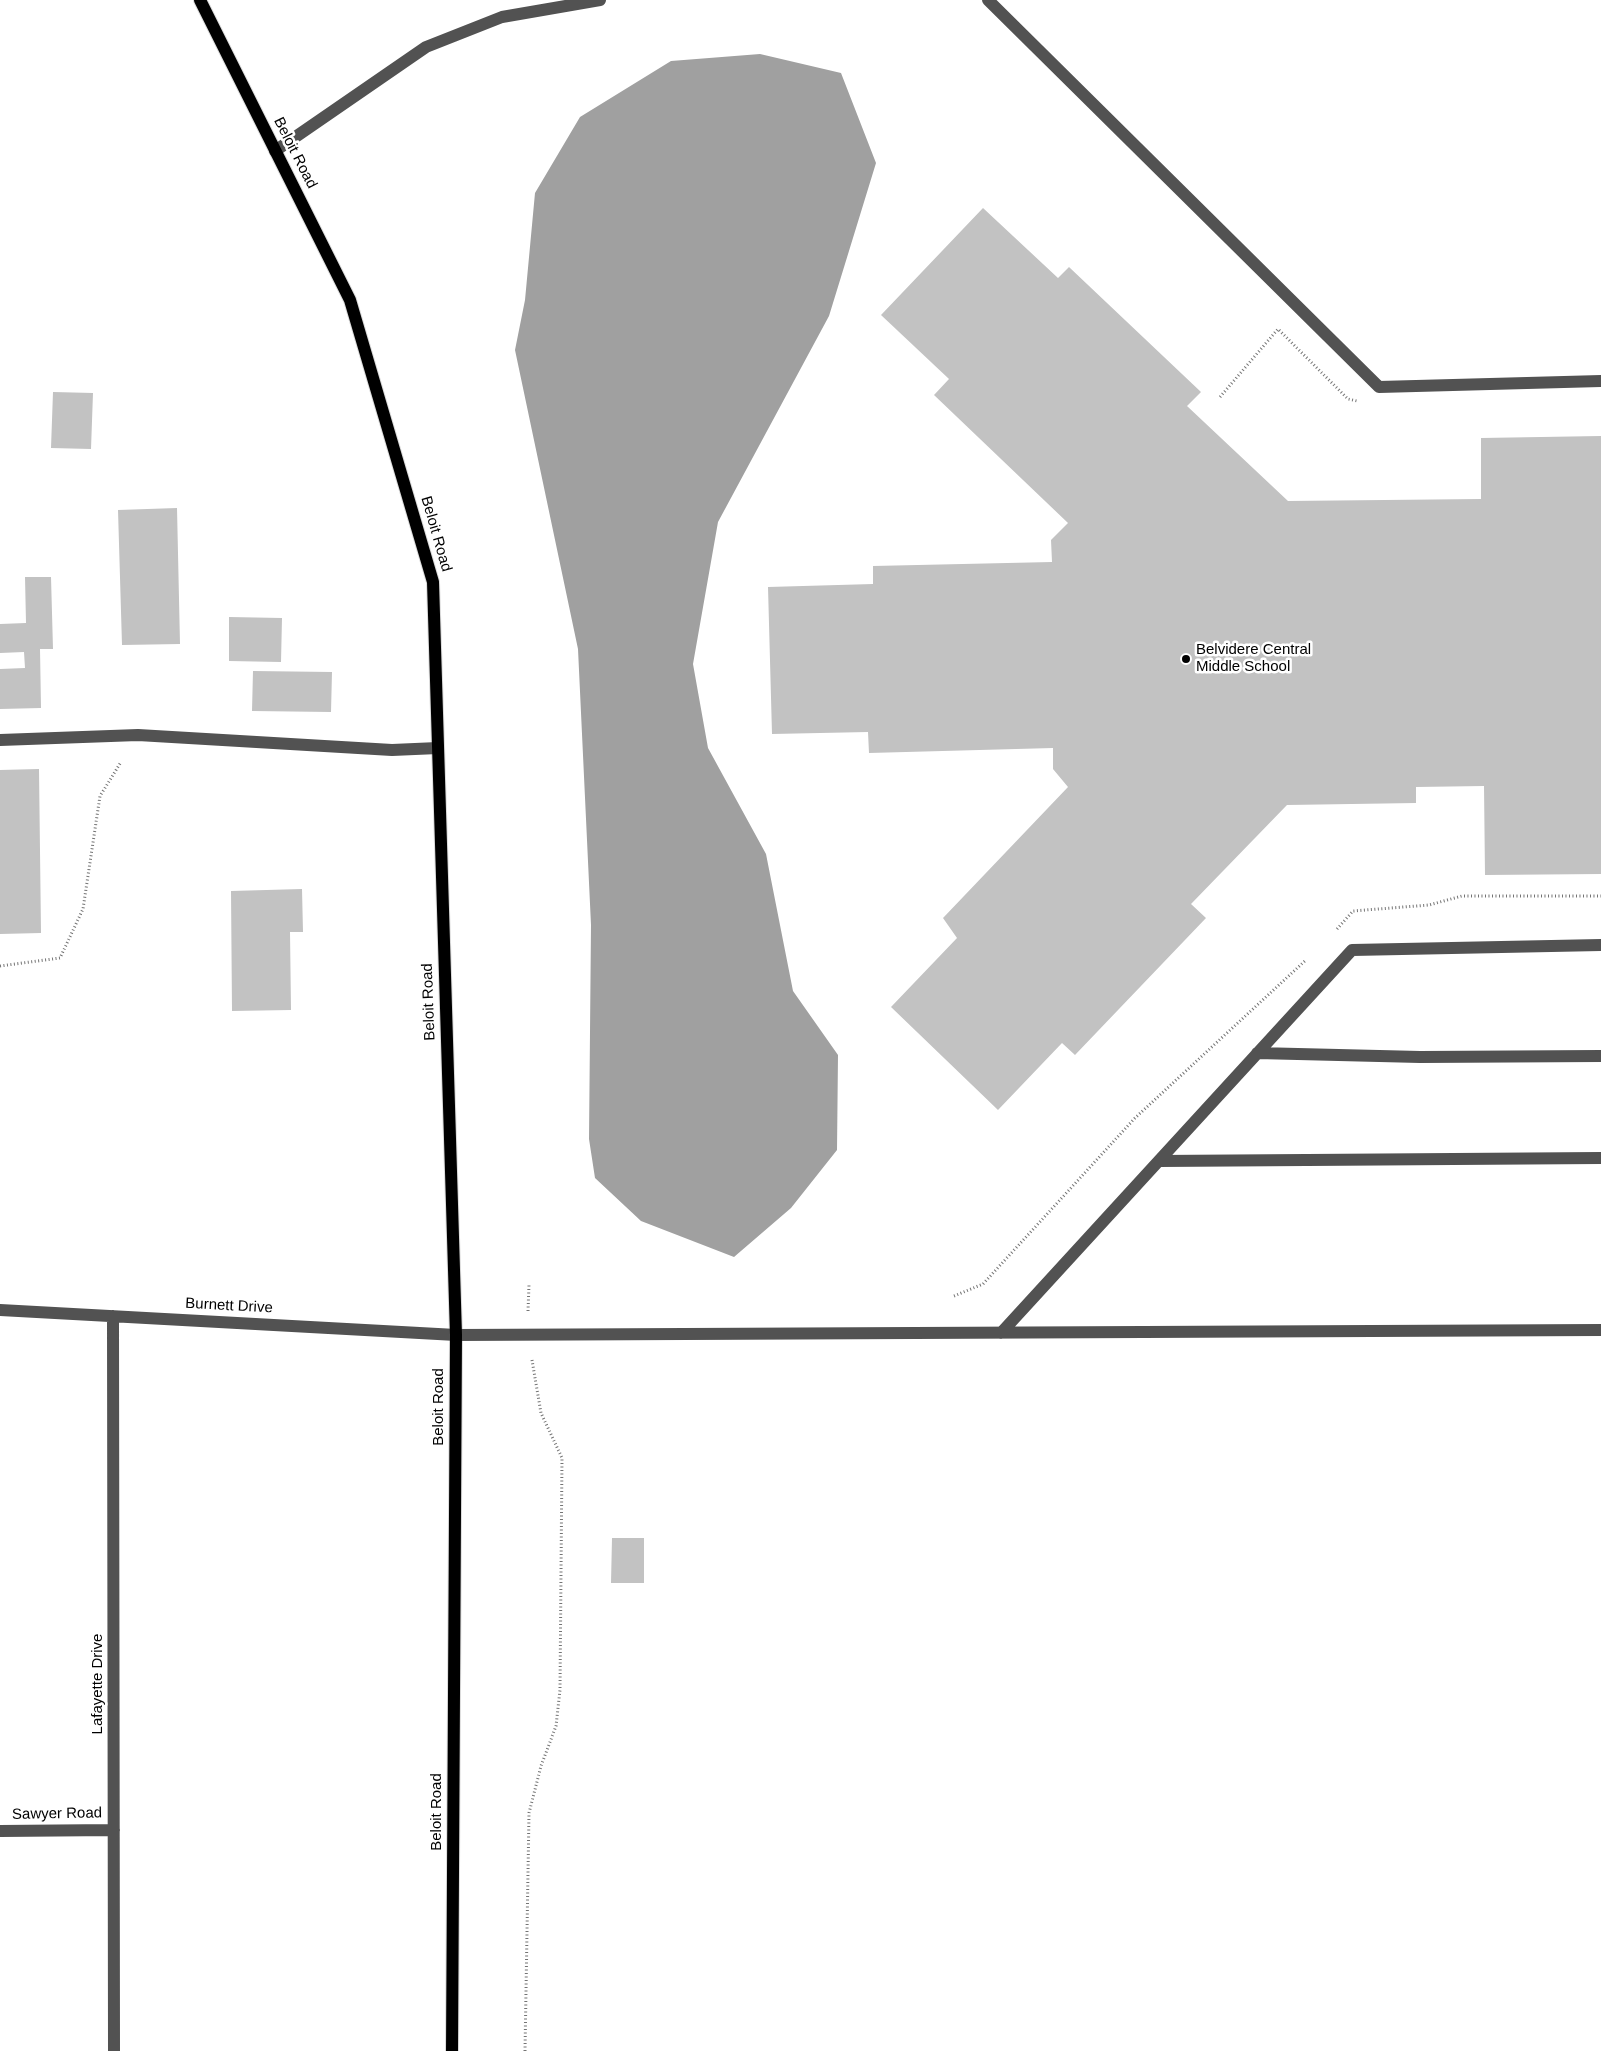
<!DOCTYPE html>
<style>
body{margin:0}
canvas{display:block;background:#fff}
</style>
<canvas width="1601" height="2051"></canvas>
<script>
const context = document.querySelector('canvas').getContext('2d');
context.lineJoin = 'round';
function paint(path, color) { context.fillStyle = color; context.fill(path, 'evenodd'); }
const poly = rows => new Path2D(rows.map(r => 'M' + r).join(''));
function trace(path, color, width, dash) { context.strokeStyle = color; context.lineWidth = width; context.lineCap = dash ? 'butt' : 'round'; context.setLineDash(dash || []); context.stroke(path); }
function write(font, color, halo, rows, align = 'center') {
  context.font = font + ' Arial,sans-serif'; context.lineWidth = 5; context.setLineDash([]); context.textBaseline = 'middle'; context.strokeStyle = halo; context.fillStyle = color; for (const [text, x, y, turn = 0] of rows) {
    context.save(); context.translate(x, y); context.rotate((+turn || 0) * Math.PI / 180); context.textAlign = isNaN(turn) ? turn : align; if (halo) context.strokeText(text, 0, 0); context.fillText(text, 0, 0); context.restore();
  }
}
paint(poly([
 [760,54,841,73,876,163,829,316,718,522,693,664,708,748,766,854,793,991,838,1055,837,1150,791,1208,734,1257,641,1221,595,1178,589,1139,591,925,578,649,515,350,525,300,535,193,580,117,671,61]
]), '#a0a0a0');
paint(poly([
 [983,208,1058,278,1069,267,1201,392,1187,406,1288,501,1481,499,1481,438,1601,436,1601,874,1485,875,1484,786,1416,787,1416,803,1287,805,1191,904,1206,918,1075,1055,1062,1043,998,1110,891,1007,957,938,943,918,1068,787,1053,769,1053,748,869,753,868,732,772,734,768,587,873,584,873,566,1052,562,1051,540,1068,523,934,395,949,379,881,315],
 [53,392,93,393,91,449,51,448],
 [177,508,180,644,122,645,118,510],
 [25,577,51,577,53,649,40,649,41,708,0,709,0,669,25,668,24,652,0,653,0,624,26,623],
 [229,617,282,618,281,662,229,661],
 [253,671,332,672,331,712,252,711],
 [39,769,41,933,0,934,0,770],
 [302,889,303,932,290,932,291,1010,232,1011,231,891],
 [612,1538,644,1538,644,1583,611,1583]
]), '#c2c2c2');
const major = poly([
 [200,0,350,300,433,582,456,1335,452,2051]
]);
trace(major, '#dbdbdb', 14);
trace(poly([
 [1220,397,1278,329,1348,399,1357,401],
 [1337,929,1353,911,1429,905,1462,896,1601,896],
 [0,966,60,958,83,909,100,796,121,762],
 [954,1296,983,1284,1135,1118,1306,960],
 [528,1311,529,1285],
 [525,2051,529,1813,541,1766,556,1726,560,1690,562,1458,541,1413,532,1360]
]), '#747474', 3, [1, 2.5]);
trace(poly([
 [988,0,1379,387,1601,381],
 [275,151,426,47,502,17,600,0],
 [0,740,138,735,392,750,438,748],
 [1257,1053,1420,1057,1601,1056],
 [1159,1161,1601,1158],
 [0,1310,456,1335,1601,1330],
 [113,1316,114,2051],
 [1001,1333,1352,950,1601,945],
 [0,1831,114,1830]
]), '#525252', 12);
trace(major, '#000', 12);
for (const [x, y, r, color] of [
 [1186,659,5,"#000"]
]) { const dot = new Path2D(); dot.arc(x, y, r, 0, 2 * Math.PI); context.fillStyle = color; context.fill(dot); trace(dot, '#fff', 2); }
write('15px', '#000', '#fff', [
 ["Beloit Road",295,153,63],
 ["Beloit Road",436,534,74],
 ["Beloit Road",429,1002,-92],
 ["Burnett Drive",229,1306,3],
 ["Beloit Road",439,1407,-90],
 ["Lafayette Drive",98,1684,-90],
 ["Beloit Road",437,1812,-90],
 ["Sawyer Road",57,1814,-1]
]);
write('15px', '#000', '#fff', [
 ["Belvidere Central",1196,650],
 ["Middle School",1196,667]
], 'left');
</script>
